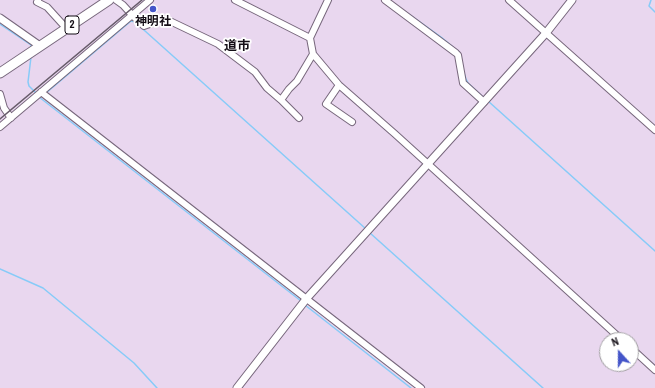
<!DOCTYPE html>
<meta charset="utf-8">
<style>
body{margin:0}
#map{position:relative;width:655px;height:388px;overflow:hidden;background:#e9d7ef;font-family:"Archivo Narrow",sans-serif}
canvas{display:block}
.north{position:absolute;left:599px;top:332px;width:40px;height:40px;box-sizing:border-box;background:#fff;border:1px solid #a19fa2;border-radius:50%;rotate:339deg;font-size:11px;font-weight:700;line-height:16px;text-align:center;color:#140e16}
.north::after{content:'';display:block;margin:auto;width:14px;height:18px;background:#4455c9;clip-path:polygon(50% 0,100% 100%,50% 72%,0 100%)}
</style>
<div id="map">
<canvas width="655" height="388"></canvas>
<div class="north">N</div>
</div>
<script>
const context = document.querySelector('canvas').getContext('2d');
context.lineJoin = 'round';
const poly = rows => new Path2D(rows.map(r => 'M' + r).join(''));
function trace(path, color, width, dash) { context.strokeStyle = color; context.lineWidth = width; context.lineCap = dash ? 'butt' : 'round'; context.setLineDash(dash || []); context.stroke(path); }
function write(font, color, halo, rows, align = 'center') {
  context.font = font + ' "Archivo Narrow","Noto Sans JP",sans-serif'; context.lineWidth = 3.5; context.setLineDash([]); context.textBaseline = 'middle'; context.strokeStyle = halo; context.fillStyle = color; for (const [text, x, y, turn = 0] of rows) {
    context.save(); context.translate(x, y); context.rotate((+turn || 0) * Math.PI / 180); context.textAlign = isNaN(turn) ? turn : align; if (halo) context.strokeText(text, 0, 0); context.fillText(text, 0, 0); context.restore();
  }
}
trace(poly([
 [651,0,649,6,655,12],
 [403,10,441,37,459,52],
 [0,24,31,45,31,47],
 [31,57,28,82,29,86,37,94],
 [464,73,466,79,468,83,484,98],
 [46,93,131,21,135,22,366,229],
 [39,97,301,301],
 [488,101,655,251],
 [370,233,543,388],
 [0,269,43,288,134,363,157,388],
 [305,305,411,388]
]), '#87cbf8', 1.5);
const minor = poly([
 [38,0,37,2,47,7,67,29],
 [116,0,123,5,133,16,144,26,164,19,172,22,218,44,255,72,267,88,281,100,289,89,297,81,313,54],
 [235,0,310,38],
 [328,0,310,38,313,54,339,85,395,134,622,340],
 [385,0,456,53,458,55,463,83,484,102],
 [509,0,655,130],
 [339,85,326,104,352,122],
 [41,92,421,388],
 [0,94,4,108,11,118],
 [281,100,299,118],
 [0,127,150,0],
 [631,348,655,370]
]);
const tertiary = poly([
 [0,18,40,46],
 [237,388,307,298,546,33,572,0]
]);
const primary = poly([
 [0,73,109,0]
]);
trace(minor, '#77677c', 8);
trace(tertiary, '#77677c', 9);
trace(primary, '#77677c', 11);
trace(minor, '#fff', 6);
trace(tertiary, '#fff', 7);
trace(primary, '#fff', 9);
trace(poly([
 [0,119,142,0]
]), '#675c6a', 1.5);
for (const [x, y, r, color] of [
 [153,9,4,"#4455c9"]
]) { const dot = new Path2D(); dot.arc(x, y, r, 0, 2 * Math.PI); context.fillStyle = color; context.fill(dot); trace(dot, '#fff', 1.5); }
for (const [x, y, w] of [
 [72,25,14]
]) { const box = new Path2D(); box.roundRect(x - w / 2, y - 9, w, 18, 3); context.fillStyle = '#fff'; context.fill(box); trace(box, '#140e16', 1); }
write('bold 11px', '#140e16', null, [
 ["2",72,25]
]);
write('bold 12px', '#140e16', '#fff', [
 ["神明社",153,22]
]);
write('bold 13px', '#140e16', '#fff', [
 ["道市",237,47]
]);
</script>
